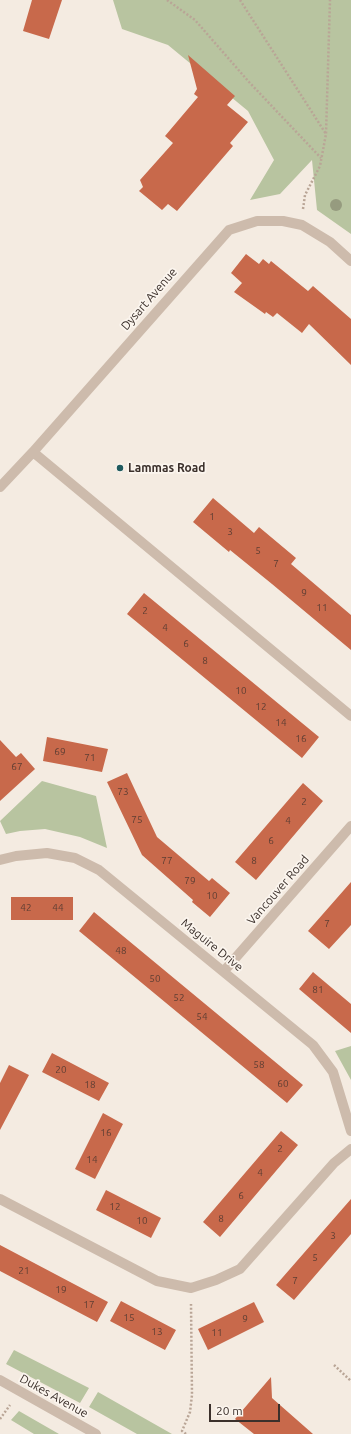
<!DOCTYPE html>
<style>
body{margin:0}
#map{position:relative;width:351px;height:1434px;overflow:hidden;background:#f4ebe1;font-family:Ubuntu,sans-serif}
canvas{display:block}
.scale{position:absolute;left:209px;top:1404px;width:71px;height:18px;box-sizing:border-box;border:2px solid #3b302b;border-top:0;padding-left:5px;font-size:12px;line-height:14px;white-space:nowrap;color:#3b302b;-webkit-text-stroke:3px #fbf5ee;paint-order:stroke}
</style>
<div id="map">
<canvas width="351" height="1434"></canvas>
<div class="scale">20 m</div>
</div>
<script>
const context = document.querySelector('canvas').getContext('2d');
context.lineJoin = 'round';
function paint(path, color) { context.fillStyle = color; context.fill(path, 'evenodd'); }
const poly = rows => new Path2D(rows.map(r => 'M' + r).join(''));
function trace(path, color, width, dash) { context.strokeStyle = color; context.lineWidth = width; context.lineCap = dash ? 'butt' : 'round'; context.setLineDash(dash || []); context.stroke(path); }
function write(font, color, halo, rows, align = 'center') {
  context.font = font + ' Ubuntu,sans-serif'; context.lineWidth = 3.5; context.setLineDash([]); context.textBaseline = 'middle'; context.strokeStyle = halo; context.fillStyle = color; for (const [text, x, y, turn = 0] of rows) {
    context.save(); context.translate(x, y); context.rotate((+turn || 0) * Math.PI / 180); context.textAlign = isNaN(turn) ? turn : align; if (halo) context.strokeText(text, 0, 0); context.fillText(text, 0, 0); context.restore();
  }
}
paint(poly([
 [113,0,351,0,351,234,317,210,312,160,280,194,250,200,274,160,248,111,168,45,122,29],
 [42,781,96,796,107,848,80,837,45,829,20,831,6,834,0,821],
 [351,1046,351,1080,335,1051],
 [14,1350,89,1388,80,1403,6,1364],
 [98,1392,172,1434,137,1434,89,1407],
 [19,1411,59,1434,34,1434,11,1420]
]), '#b8c4a0');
paint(poly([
 [32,0,62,0,49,39,23,31],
 [188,55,235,96,227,105,248,122,230,143,233,146,177,211,168,204,162,210,139,191,143,187,140,180,173,143,165,136,198,97,194,94,197,89],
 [246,254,259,264,263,259,269,264,271,261,308,291,313,286,351,319,351,365,309,324,302,333,277,313,273,317,266,312,265,314,234,292,242,283,231,273],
 [213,498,254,533,259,527,296,558,291,564,351,615,351,650,272,584,230,550,229,552,193,522],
 [144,593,319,737,302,758,127,614],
 [47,737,108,749,102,772,43,761],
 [0,740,16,757,21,753,35,769,0,801],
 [127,773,157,837,209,881,212,878,230,893,210,917,192,902,193,900,142,855,107,782],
 [303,783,323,801,256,880,235,862],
 [351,882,351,925,329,949,308,931],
 [11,897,73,897,73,920,11,920],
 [94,912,303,1085,287,1103,79,931],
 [313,972,351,1004,351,1033,299,989],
 [52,1053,109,1083,99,1101,42,1072],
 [9,1065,29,1075,0,1130,0,1083],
 [103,1113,123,1124,95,1179,75,1169],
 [281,1131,298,1145,220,1237,203,1222],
 [106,1190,161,1218,151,1238,96,1210],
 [351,1199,351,1234,294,1300,276,1285],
 [0,1245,108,1302,97,1322,0,1271],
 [121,1301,176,1330,165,1350,110,1321],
 [254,1302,264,1322,208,1350,198,1329],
 [271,1377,272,1398,313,1434,254,1434,235,1419]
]), '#c8694b');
trace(poly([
 [167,0,195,20,249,82,321,158],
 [240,0,326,134],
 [303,209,305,195,320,166,326,134,330,0],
 [334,1365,351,1381],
 [0,1419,10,1405],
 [186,1434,182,1431,190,1412,192,1395,191,1304]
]), '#b9a596', 2.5, [2, 2]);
trace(poly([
 [33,452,351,716],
 [0,487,33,452,229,230,257,221,283,221,302,225,330,242,351,261],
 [0,860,16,856,47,853,75,858,99,870,313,1045,333,1072,351,1131],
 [224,971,351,826],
 [0,1199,157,1281,191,1288,216,1280,240,1269,334,1163,351,1149]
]), '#cdbbac', 10);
trace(poly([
 [0,1380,96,1434]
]), '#cdbbac', 10);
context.fillStyle = '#969b7f';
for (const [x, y] of [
 [336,205]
]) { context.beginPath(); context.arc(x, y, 6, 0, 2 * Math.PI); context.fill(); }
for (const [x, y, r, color] of [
 [120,468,4,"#1f5a5e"]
]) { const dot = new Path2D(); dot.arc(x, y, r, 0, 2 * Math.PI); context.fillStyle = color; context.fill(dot); trace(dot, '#fbf5ee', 1.5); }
write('10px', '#5e3e33', null, [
 ["1",212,517],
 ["3",230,532],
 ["5",258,551],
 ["7",276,564],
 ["9",304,593],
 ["11",322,608],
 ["2",145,611],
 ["4",165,628],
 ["6",186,644],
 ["8",205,661],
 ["10",241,691],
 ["12",261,707],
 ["14",281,723],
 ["16",301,739],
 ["69",60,752],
 ["71",90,758],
 ["67",17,767],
 ["73",123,792],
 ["2",304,802],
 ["75",137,820],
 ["4",288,821],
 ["6",271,841],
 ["77",167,861],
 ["8",254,861],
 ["79",190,881],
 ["10",212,896],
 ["42",26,908],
 ["44",58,908],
 ["7",327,924],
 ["48",121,951],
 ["50",155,979],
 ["81",318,990],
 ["52",179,998],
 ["54",202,1017],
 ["58",259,1065],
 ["20",61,1070],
 ["60",283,1084],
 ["18",90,1085],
 ["16",106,1133],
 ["2",280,1149],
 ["14",92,1160],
 ["4",260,1173],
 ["6",241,1196],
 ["12",115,1207],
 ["8",221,1219],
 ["10",142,1221],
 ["3",333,1236],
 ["5",315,1258],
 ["21",24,1271],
 ["7",295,1281],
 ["19",61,1290],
 ["17",89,1305],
 ["15",129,1318],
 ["9",245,1319],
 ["13",157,1332],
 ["11",217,1333]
]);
write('12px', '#3b302b', '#fbf5ee', [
 ["Dysart Avenue",149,299,-49],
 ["Vancouver Road",278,890,-49],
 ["Maguire Drive",212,945,39],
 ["Dukes Avenue",54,1396,29]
]);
write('bold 12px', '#3b302b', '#fbf5ee', [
 ["Lammas Road",128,468]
], 'left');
</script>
